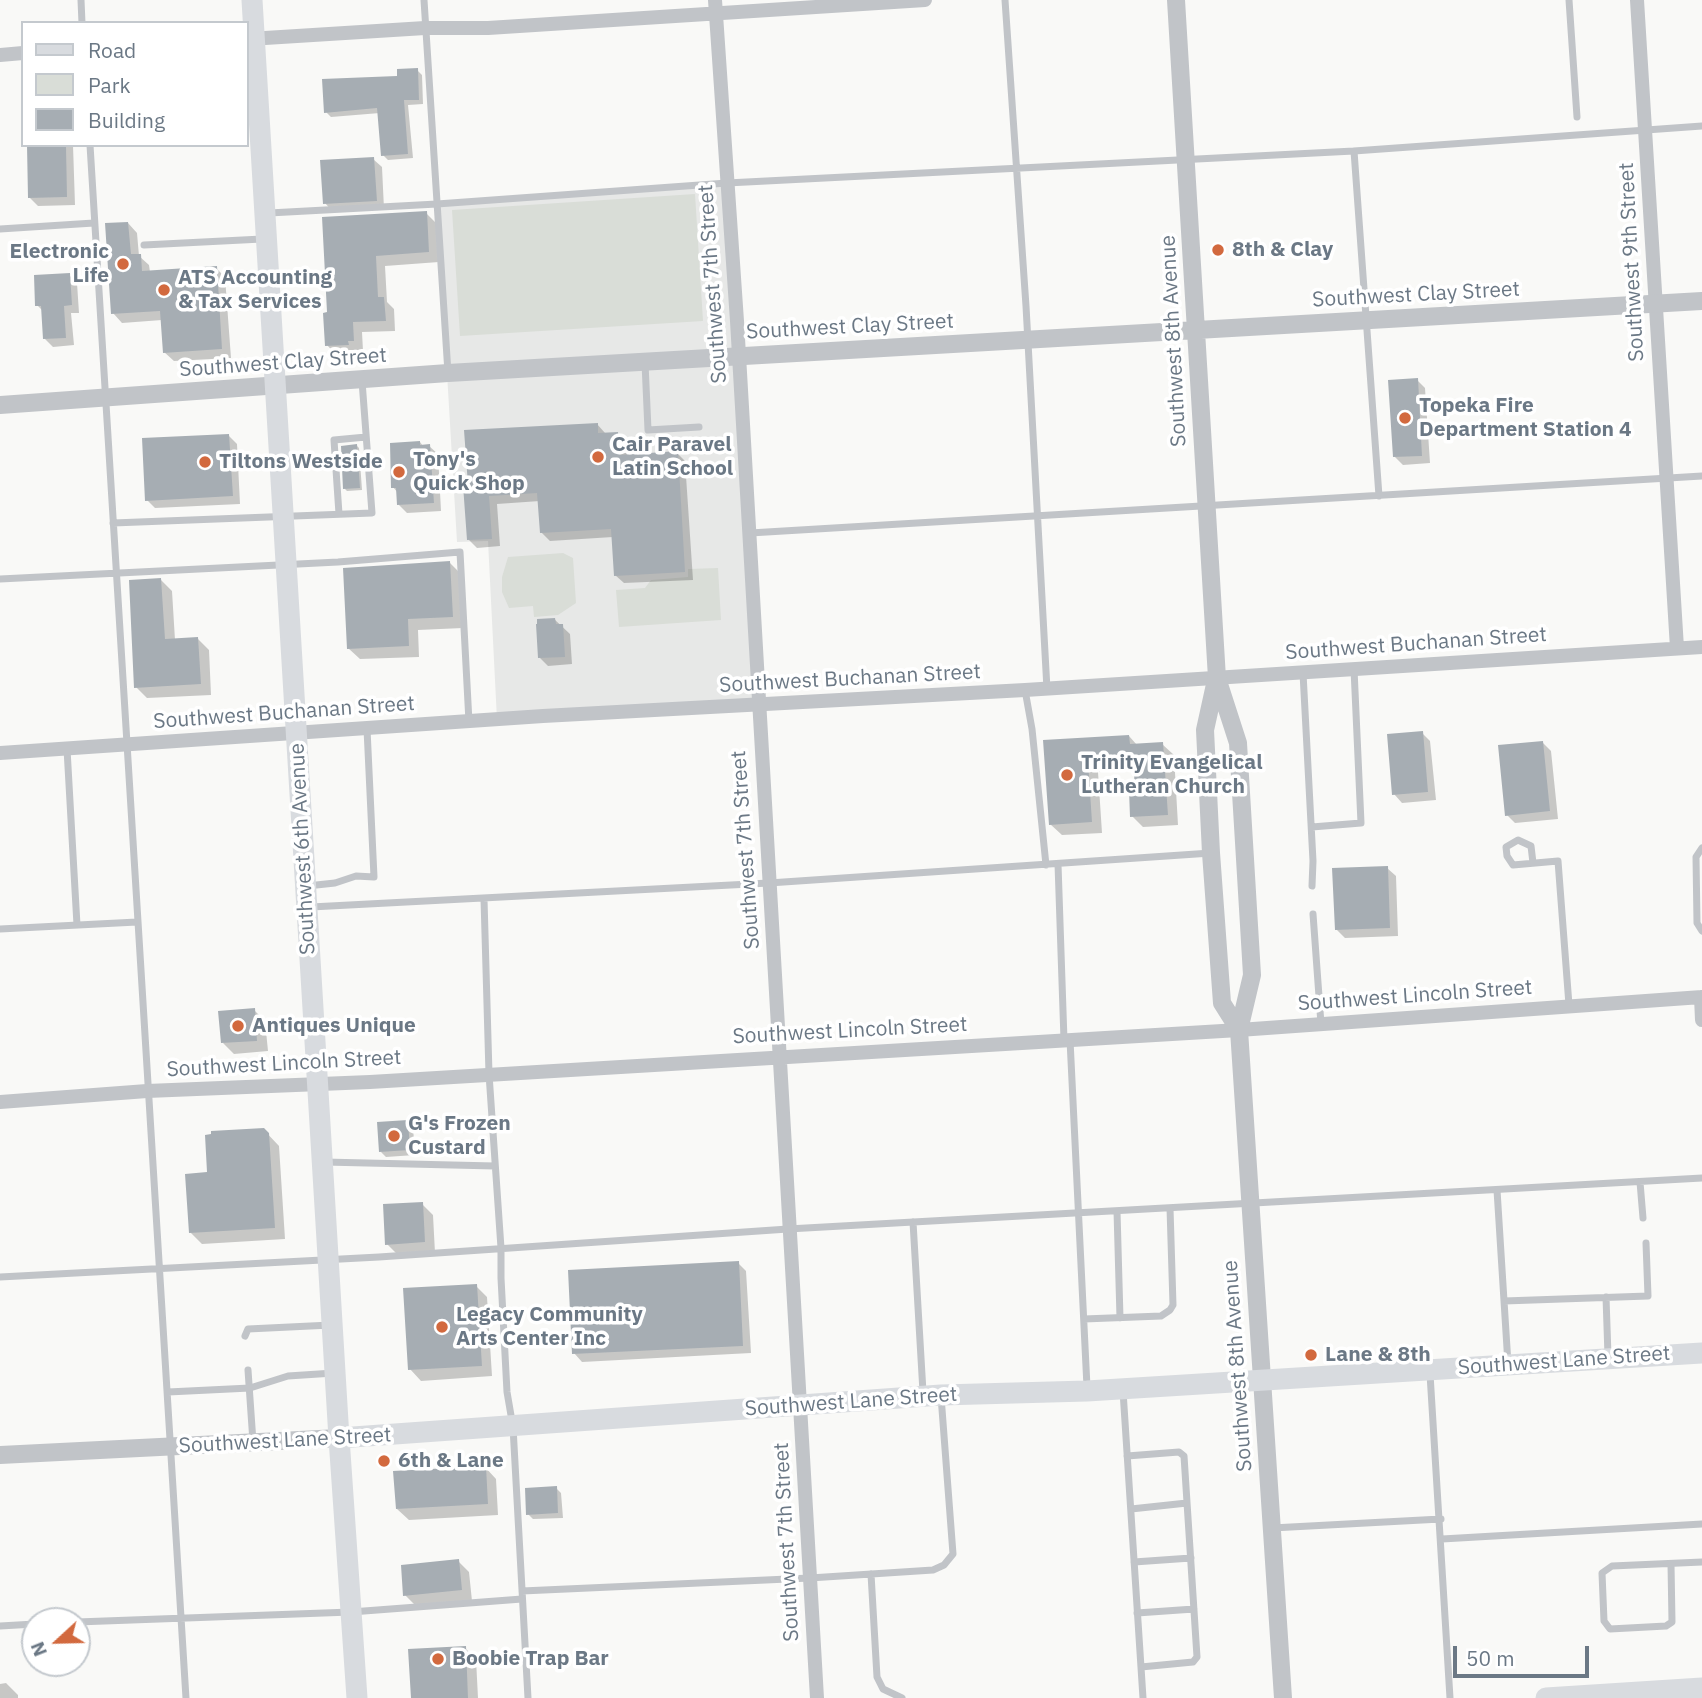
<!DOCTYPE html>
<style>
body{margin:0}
#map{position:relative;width:1702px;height:1698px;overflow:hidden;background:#f9f9f7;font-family:"IBM Plex Sans",sans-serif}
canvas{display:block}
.legend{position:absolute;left:21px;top:21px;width:228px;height:126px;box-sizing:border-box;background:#fff;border:2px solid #c4c9ce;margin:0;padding:9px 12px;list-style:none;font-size:21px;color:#6b7885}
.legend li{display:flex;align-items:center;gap:14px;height:35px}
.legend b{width:35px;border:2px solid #c4c9ce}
.north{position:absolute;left:21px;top:1607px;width:70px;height:70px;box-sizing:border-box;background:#fff;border:2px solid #c4c9ce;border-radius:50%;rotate:248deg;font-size:19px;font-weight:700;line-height:28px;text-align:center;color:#6b7885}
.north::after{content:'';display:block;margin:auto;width:24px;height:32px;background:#d2693e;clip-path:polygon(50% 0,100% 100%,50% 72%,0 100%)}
.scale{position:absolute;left:1453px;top:1646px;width:136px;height:32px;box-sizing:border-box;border:4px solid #6b7885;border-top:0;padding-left:9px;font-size:21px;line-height:24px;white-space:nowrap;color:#6b7885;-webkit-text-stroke:5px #fff;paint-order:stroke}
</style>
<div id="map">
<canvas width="1702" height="1698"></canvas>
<ul class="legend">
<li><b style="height:9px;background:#d8dbdf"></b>Road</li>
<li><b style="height:19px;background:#d9ddd7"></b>Park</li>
<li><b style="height:19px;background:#a6adb3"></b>Building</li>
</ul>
<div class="north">N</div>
<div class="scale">50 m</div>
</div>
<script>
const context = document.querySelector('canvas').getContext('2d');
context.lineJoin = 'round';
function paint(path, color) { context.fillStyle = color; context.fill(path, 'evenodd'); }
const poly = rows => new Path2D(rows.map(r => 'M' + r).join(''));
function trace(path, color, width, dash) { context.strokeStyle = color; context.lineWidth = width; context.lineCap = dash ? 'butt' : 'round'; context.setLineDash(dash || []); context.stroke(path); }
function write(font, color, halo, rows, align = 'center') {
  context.font = font + ' "IBM Plex Sans",sans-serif'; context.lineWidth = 7; context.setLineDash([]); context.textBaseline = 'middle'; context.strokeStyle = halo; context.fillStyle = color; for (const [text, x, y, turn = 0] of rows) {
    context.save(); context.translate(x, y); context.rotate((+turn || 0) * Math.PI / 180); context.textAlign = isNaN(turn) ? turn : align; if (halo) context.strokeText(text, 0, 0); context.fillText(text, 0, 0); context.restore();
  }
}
paint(poly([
 [727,183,758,705,497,720,488,541,457,542,437,204]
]), '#e7e8e7');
paint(poly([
 [695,194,703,321,460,336,452,210],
 [563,553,573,558,576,603,558,615,534,617,533,606,509,608,502,592,502,577,508,557],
 [718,568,721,620,619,627,616,590,645,588,651,580,688,577,688,569]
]), '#d9ddd7');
paint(poly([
 [417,70,422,75,423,104,408,105,413,158,388,160,383,155,380,113,331,117,326,112],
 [28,145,73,145,75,205,38,206,30,198],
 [373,159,382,167,384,209,333,212,325,203],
 [426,213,436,223,439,262,385,266,387,302,394,309,395,331,362,332,363,351,358,351,358,355,337,356,327,345,329,314,323,219],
 [128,223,137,233,139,256,149,265,150,272,216,268,225,277,231,358,174,361,164,352,162,320,122,323,113,313],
 [69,275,77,283,79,313,71,313,74,345,53,347,45,339,43,311,37,305],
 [1417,380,1425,388,1430,463,1403,465,1394,456],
 [597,424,605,433,617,434,626,442,627,456,677,453,685,461,693,580,624,583,615,575,613,537,550,541,541,532,540,501,497,504,500,546,477,548,469,540,465,487],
 [229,436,237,444,240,504,155,508,147,500],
 [420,442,423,446,429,446,438,454,441,511,407,513,399,505,398,493,393,487],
 [357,446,359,448,362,490,347,491,345,489],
 [450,563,461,574,463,628,418,630,419,657,360,659,348,648],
 [161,580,172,591,175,640,198,639,209,650,211,695,147,698,136,687],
 [554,619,570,634,572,664,548,666,540,658],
 [1422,733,1430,741,1436,800,1402,803,1394,794],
 [1129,736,1137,745,1162,744,1174,755,1178,825,1143,827,1132,816,1137,790,1136,770,1098,772,1102,833,1062,835,1050,824,1045,742],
 [1543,743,1551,751,1558,819,1515,823,1507,815],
 [1387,868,1396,876,1398,936,1345,938,1336,929],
 [254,1010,265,1021,268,1051,234,1054,223,1043],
 [408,1122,413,1127,415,1155,386,1157,381,1152],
 [263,1129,279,1146,285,1239,202,1244,190,1232,209,1174],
 [422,1204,433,1215,435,1253,398,1255,387,1244],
 [738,1263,746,1271,751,1353,582,1362,574,1353],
 [476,1286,487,1297,492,1376,421,1381,410,1369],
 [485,1467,496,1479,498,1515,409,1520,397,1509],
 [556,1488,561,1493,563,1518,533,1519,528,1514],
 [458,1561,469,1572,472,1601,416,1606,405,1595],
 [465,1648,476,1659,478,1698,413,1698],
 [6,1683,18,1695,18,1698,0,1698,0,1684]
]), '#0003');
paint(poly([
 [418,68,419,100,404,100,408,154,381,156,377,108,324,113,322,79,397,76,397,69],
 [27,145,66,145,67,197,28,198],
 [374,157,377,201,323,204,320,160],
 [427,211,429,252,376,256,378,297,384,297,386,321,353,322,354,341,348,341,349,345,325,346,323,313,327,312,322,217],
 [128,222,131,254,141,254,142,271,217,266,222,349,163,353,160,311,111,314,105,223],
 [70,273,72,305,64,306,66,338,43,339,41,306,35,306,34,275],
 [1418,378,1422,456,1393,457,1388,380],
 [598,423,598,433,618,432,620,455,678,451,685,572,614,576,611,529,540,533,537,493,489,496,492,539,467,540,463,485,468,485,464,430],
 [229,434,233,496,145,501,142,438],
 [420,441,420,445,430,444,434,503,397,505,396,488,391,488,390,443],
 [357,444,360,488,343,489,341,446],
 [450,561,453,617,408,619,409,646,347,649,343,568],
 [161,578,165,639,198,637,201,684,134,688,129,580],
 [555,618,556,624,563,624,565,657,538,658,536,624,537,624,537,619],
 [1423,731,1428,792,1392,795,1387,734],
 [1129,735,1130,744,1163,742,1168,815,1130,817,1129,790,1135,789,1133,759,1088,761,1092,822,1049,825,1043,740],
 [1543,741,1550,811,1505,816,1498,745],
 [1388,866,1390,928,1335,930,1332,868],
 [255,1008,257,1041,221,1043,218,1011],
 [408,1120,410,1150,379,1152,377,1122],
 [264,1128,269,1133,275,1228,189,1233,185,1174,207,1172,205,1135,211,1134,211,1131],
 [423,1202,425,1242,385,1245,383,1204],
 [739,1261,743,1346,572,1354,568,1270],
 [477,1284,482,1366,408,1370,403,1288],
 [486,1466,488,1504,396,1509,393,1471],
 [557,1486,558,1513,526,1515,525,1488],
 [459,1559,462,1590,403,1596,401,1565],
 [466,1646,468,1698,411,1698,408,1649]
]), '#a6adb3');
trace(poly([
 [81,0,82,23],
 [424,0,448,373],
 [1005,0,1026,306,1047,689],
 [1569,0,1577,117],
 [90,145,186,1698],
 [1354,151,1379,496],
 [269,213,437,204,727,183,1354,151,1702,126],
 [0,229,94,223],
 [144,245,262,239],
 [645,363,648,430,699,427],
 [339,514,334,440,366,437],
 [113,523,372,513,362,381],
 [750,533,1702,476],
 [0,579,338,562,460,552,469,722],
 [1303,673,1313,861,1312,886],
 [1025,690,1032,729,1046,865],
 [67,749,77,925],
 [1312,827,1361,823,1354,669],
 [1702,848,1696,857,1697,923,1702,931],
 [1533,863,1531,846,1518,840,1506,847,1507,856,1513,865,1558,861,1569,1005],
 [1058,864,1064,1040],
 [307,886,335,883,356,876,374,877,367,729],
 [484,899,489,1074,501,1248,501,1278,507,1392,513,1427,528,1698],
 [311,907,769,883,1211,853],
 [1313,914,1321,1024],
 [0,929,137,922],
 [1070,1040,1087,1387],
 [324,1162,495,1166],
 [1640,1182,1643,1218],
 [1497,1190,1508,1364],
 [1117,1211,1120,1318],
 [913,1222,923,1392],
 [0,1277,379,1257,788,1229,1702,1178],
 [1606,1297,1608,1356],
 [1504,1301,1648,1296,1646,1243],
 [1084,1319,1161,1316,1170,1310,1173,1305,1170,1208],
 [245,1336,248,1329,331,1325],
 [248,1370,253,1442],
 [1430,1374,1450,1698],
 [1123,1391,1143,1698],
 [168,1392,250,1388,288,1376,334,1373],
 [1127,1456,1179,1452,1184,1456,1197,1657,1193,1662,1141,1667],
 [1131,1509,1187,1503],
 [1272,1528,1441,1519],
 [1442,1539,1702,1524],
 [1134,1562,1191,1558],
 [1671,1564,1672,1622,1666,1626,1610,1629,1604,1621,1602,1573,1612,1566,1702,1562],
 [871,1574,877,1677,883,1689,902,1698],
 [522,1591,810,1578,933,1570,944,1565,953,1554,941,1396],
 [1137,1613,1194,1609],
 [77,1622,351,1612,522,1599],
 [0,1626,35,1624]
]), '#c1c4c8', 7);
trace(poly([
 [715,0,737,321,817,1698],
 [1637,0,1677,648],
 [249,39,425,28,488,28,925,0],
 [0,55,23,53],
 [0,753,543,716,1025,690,1702,647],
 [1701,997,1702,1020],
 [0,1102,147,1091,370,1082,1239,1030,1702,997]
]), '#c1c4c8', 14);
trace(poly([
 [1176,0,1217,678,1238,743,1252,975,1239,1030,1283,1698],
 [0,405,448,373,1702,301],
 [1216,680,1205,730,1211,853,1222,1003,1239,1030],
 [0,1455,339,1438]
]), '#c1c4c8', 18);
trace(poly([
 [252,0,339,1438,357,1698],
 [339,1438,941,1395,1087,1391,1702,1353],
 [1546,1698,1702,1688]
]), '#d8dbdf', 21);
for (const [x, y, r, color] of [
 [1218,250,7,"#d2693e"],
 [123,264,7,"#d2693e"],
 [164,290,7,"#d2693e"],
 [1405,418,7,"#d2693e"],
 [598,457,7,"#d2693e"],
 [205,462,7,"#d2693e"],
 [399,472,7,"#d2693e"],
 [1067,775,7,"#d2693e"],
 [238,1026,7,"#d2693e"],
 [394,1136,7,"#d2693e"],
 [442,1327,7,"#d2693e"],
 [1311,1355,7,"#d2693e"],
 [384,1461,7,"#d2693e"],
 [438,1659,7,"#d2693e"]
]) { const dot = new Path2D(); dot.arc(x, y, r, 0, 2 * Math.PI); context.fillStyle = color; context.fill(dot); trace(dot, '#fff', 2.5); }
write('bold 21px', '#6b7885', '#fff', [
 ["8th & Clay",1232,250],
 ["Electronic",109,252,"right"],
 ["Life",109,276,"right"],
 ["ATS Accounting",178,278],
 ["& Tax Services",178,302],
 ["Topeka Fire",1419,406],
 ["Department Station 4",1419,430],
 ["Cair Paravel",612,445],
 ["Latin School",612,469],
 ["Tony's",413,460],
 ["Quick Shop",413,484],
 ["Tiltons Westside",219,462],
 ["Trinity Evangelical",1081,763],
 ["Lutheran Church",1081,787],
 ["Antiques Unique",252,1026],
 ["G's Frozen",408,1124],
 ["Custard",408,1148],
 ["Legacy Community",456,1315],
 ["Arts Center Inc",456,1339],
 ["Lane & 8th",1325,1355],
 ["6th & Lane",398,1461],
 ["Boobie Trap Bar",452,1659]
], 'left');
write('21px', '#6b7885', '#fff', [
 ["Southwest 9th Street",1632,262,-93],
 ["Southwest 7th Street",713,284,-94],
 ["Southwest Clay Street",1416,295,-3],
 ["Southwest Clay Street",850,327,-3],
 ["Southwest 8th Avenue",1174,341,-93],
 ["Southwest Clay Street",283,363,-4],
 ["Southwest Buchanan Street",1416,644,-4],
 ["Southwest Buchanan Street",850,679,-3],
 ["Southwest Buchanan Street",284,713,-4],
 ["Southwest 6th Avenue",303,849,-93],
 ["Southwest 7th Street",746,850,-94],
 ["Southwest Lincoln Street",1415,996,-4],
 ["Southwest Lincoln Street",850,1031,-3],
 ["Southwest Lincoln Street",284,1064,-3],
 ["Southwest Lane Street",1564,1361,-4],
 ["Southwest 8th Avenue",1238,1366,-94],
 ["Southwest Lane Street",851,1402,-4],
 ["Southwest Lane Street",285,1441,-3],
 ["Southwest 7th Street",787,1542,-93]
]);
</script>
